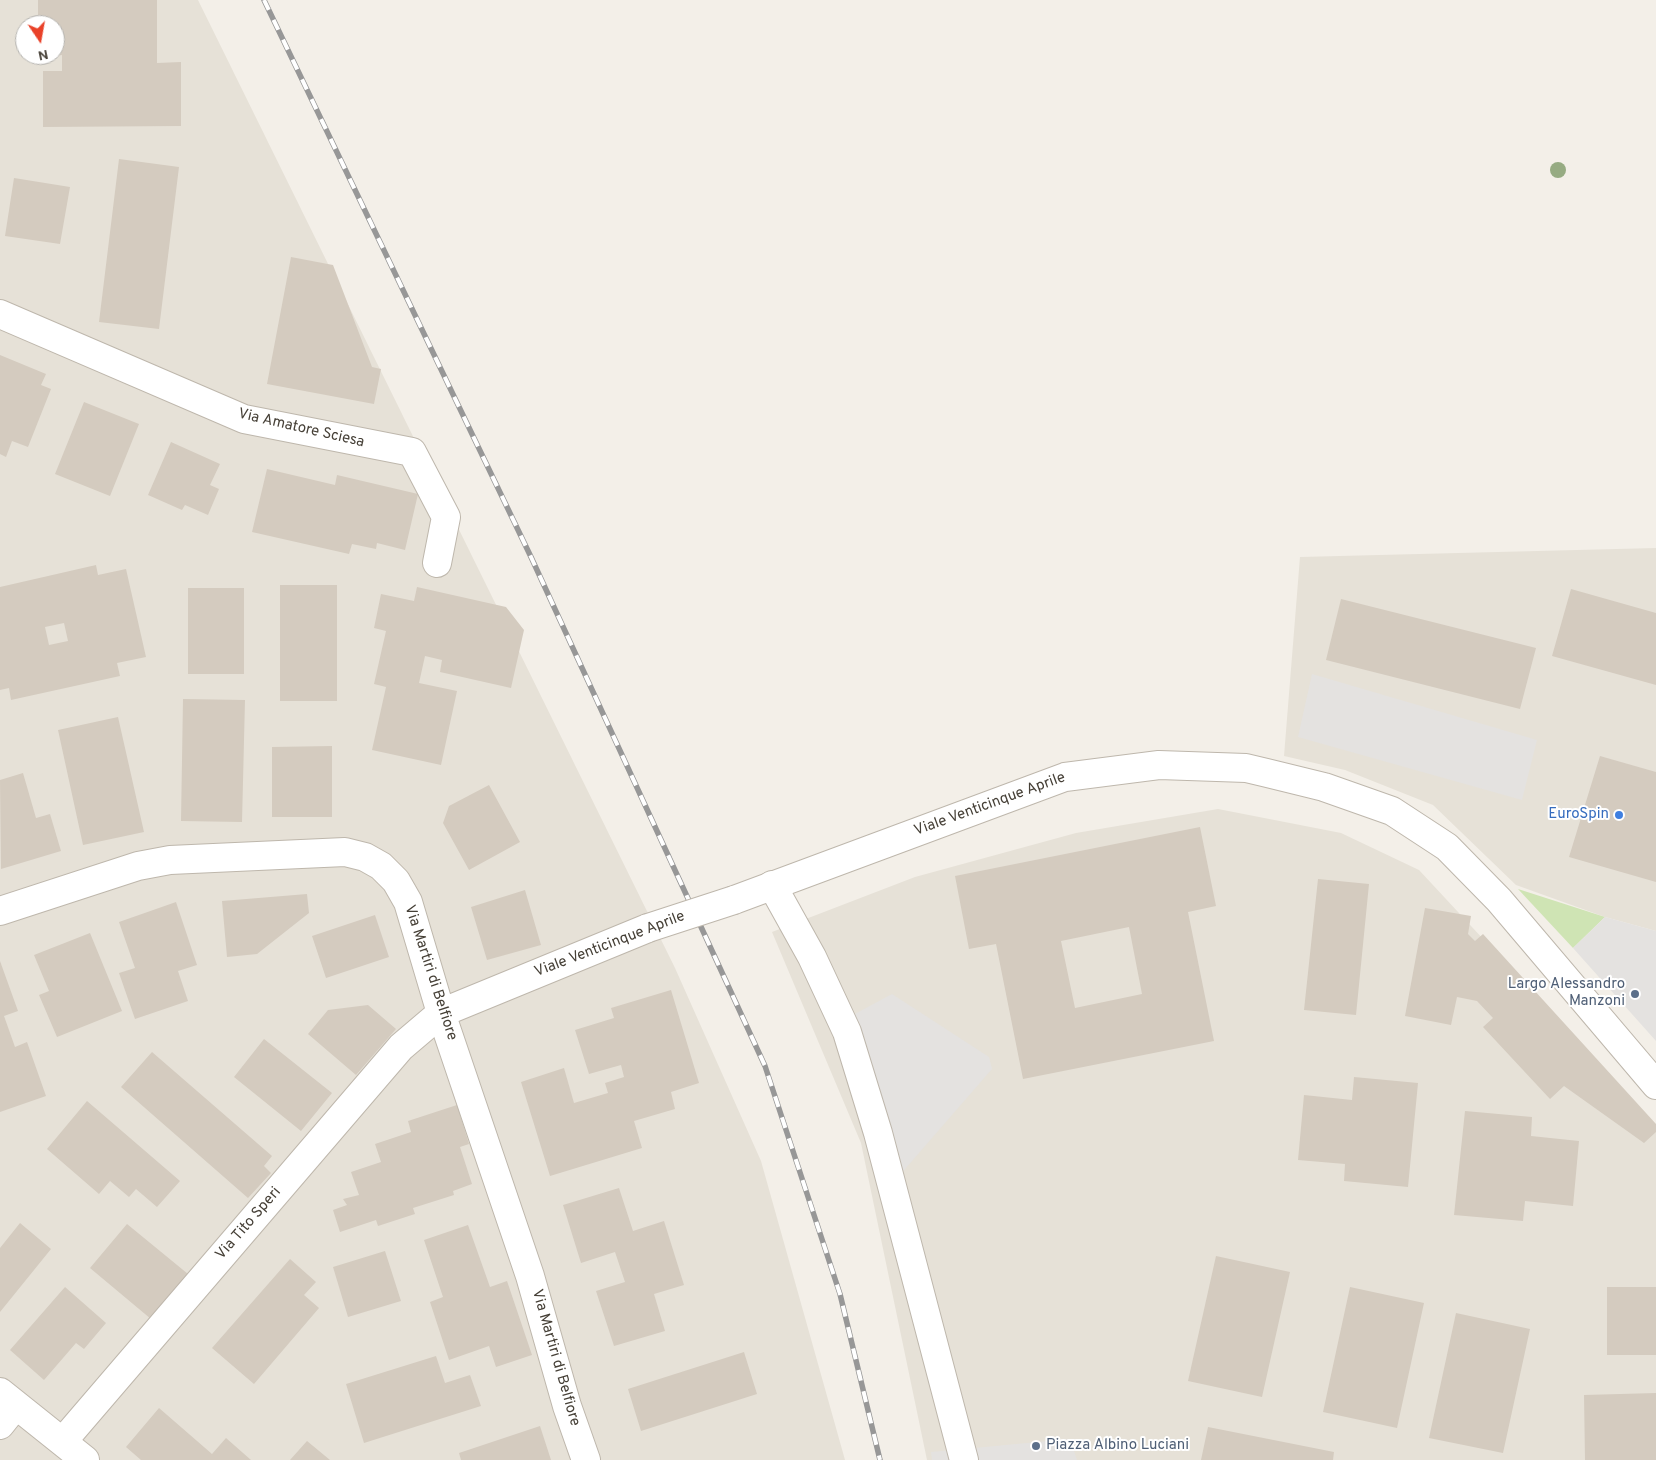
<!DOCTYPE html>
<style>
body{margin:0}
#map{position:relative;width:1656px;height:1460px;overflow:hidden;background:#f3efe8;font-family:Overpass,sans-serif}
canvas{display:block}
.north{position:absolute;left:15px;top:15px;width:50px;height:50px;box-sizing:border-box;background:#fff;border:1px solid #b5b3af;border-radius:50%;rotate:168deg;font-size:14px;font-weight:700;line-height:20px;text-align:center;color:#464037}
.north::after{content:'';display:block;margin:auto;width:18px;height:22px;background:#e94229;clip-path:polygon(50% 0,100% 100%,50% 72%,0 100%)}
</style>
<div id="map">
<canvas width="1656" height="1460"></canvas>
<div class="north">N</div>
</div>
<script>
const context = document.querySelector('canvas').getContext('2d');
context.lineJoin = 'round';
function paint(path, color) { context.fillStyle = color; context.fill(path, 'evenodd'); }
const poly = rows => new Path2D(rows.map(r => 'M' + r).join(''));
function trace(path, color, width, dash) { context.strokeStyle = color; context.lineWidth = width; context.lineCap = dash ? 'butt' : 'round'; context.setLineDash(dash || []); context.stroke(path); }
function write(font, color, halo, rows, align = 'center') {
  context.font = font + ' Overpass,sans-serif'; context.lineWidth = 4; context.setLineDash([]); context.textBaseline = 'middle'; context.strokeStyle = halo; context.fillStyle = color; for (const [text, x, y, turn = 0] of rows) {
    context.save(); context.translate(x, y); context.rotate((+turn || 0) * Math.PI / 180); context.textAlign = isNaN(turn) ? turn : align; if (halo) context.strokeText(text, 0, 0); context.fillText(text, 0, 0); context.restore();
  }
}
paint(poly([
 [0,0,198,0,675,968,761,1161,845,1460,0,1460],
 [25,25,55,25,55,55,25,55],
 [1656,548,1656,931,1605,917,1516,885,1433,805,1345,770,1284,756,1300,557],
 [1218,809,1341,833,1419,870,1656,1125,1656,1460,927,1460,861,1143,772,932,915,877,1076,833]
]), '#e6e1d7');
paint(poly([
 [1518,889,1605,917,1573,948]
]), '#cfe4b4');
paint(poly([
 [1312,674,1537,740,1522,800,1298,737],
 [1605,917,1656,931,1656,1041,1573,948],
 [892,994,989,1057,992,1069,899,1176,853,1015],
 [1070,1439,1077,1460,932,1460,931,1452]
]), '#e4e2e0');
paint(poly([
 [38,0,157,0,157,63,181,62,181,126,43,127,43,71,62,71,62,55,55,56,55,25,38,25],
 [119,159,179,167,159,329,99,322],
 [14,178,70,187,60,244,5,236],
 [291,257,333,265,372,367,381,369,374,404,267,384],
 [0,355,46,374,41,385,51,389,28,447,12,441,6,457,0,454],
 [84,402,139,424,110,496,55,474],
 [171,442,220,464,210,485,219,489,208,515,185,505,182,510,148,495],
 [267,469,335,485,337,475,418,494,405,550,377,543,376,549,352,544,349,554,252,532],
 [96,565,98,575,126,569,146,657,117,663,120,676,11,700,9,688,0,690,0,587],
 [64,623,68,641,49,645,45,627],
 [280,585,337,585,337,701,280,701],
 [417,587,506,607,524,630,511,688,440,672,442,660,425,656,419,683,457,691,441,765,372,750,386,687,374,684,386,631,374,628,381,594,414,601],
 [188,588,244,588,244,674,188,674],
 [1571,589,1656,613,1656,685,1552,656],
 [1341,599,1536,648,1520,709,1326,660],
 [183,699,245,700,242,822,181,821],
 [118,717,144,832,83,845,58,730],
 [332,746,332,817,272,817,272,747],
 [1600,756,1656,772,1656,882,1569,857],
 [23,773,36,818,50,814,61,851,1,869,0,780],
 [489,785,520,842,469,870,443,823,449,806],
 [1200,827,1216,906,1188,912,1214,1041,1023,1079,996,944,969,949,955,876],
 [1129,927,1142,994,1075,1008,1061,941],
 [1318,879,1369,884,1356,1015,1304,1010],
 [525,890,541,945,487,960,471,907],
 [307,894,309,913,257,954,227,957,222,901],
 [176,902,197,965,178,971,188,1001,135,1019,119,973,135,968,119,922],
 [1425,908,1471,916,1468,934,1475,941,1483,934,1656,1124,1656,1132,1644,1143,1564,1086,1550,1099,1483,1027,1493,1018,1477,1001,1457,997,1451,1025,1405,1016],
 [375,915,389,957,326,978,312,936],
 [90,933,122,1011,57,1037,39,995,49,991,34,955],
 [0,961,18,1011,4,1016,15,1047,27,1042,46,1096,0,1112],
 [671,990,699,1083,671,1092,675,1109,634,1121,642,1148,550,1176,521,1082,564,1068,574,1103,608,1093,605,1083,624,1077,621,1065,589,1074,575,1030,614,1018,611,1008],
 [368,1005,396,1029,356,1075,308,1034,328,1010],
 [264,1039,332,1093,301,1131,234,1077],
 [152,1052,272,1156,264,1166,271,1173,248,1198,121,1087],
 [1354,1077,1418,1083,1408,1187,1344,1181,1345,1164,1298,1160,1304,1095,1352,1100],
 [87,1101,180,1181,157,1207,136,1189,129,1197,110,1181,99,1194,47,1149],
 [457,1105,469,1144,460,1147,472,1184,453,1191,454,1195,413,1208,415,1214,378,1226,376,1220,340,1232,333,1210,347,1205,343,1199,359,1195,351,1172,381,1162,375,1144,411,1132,408,1121],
 [1465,1111,1532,1117,1531,1136,1579,1141,1573,1206,1525,1201,1523,1221,1454,1215],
 [619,1188,633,1231,664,1221,684,1285,654,1294,665,1331,614,1346,596,1291,625,1282,615,1252,581,1263,563,1205],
 [20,1223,51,1249,0,1312,0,1248],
 [127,1224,188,1274,151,1319,90,1268],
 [468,1225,490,1287,507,1281,532,1355,496,1367,489,1346,449,1360,430,1302,443,1297,424,1240],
 [385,1251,401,1301,348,1317,333,1267],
 [1216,1256,1290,1272,1262,1397,1188,1381],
 [290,1259,316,1282,304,1295,319,1308,254,1384,212,1348],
 [65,1287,106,1323,84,1349,76,1343,44,1380,10,1350],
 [1350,1287,1424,1303,1397,1428,1323,1412],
 [1607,1287,1656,1287,1656,1355,1607,1355],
 [1456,1313,1530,1329,1503,1453,1429,1438],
 [744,1352,757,1394,641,1431,628,1389],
 [436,1356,445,1383,470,1375,481,1406,364,1443,346,1384],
 [1656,1393,1656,1460,1585,1460,1584,1395],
 [159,1408,212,1454,226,1438,251,1460,141,1460,126,1447],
 [540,1426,551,1460,461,1460,459,1453],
 [1208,1427,1334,1452,1333,1460,1201,1460],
 [307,1441,330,1460,290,1460]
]), '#d4cbbf');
const minor = poly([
 [0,314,244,419,412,452,446,517,437,563],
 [772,885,812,957,847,1032,878,1133,964,1460],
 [0,911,138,866,170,860,345,852,365,857,381,866,396,881,408,902,441,1013,530,1276,567,1406,586,1460],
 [0,1392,85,1460],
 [0,1425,16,1405]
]);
const tertiary = poly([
 [734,900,1065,777,1159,765,1246,768,1267,773,1324,787,1392,811,1447,847,1499,900,1656,1085],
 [63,1441,401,1047,441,1013,648,928]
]);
trace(minor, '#beb7ac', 30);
trace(tertiary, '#beb7ac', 30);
trace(minor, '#fff', 28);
trace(tertiary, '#fff', 28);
const rail = poly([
 [264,0,531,557,765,1066,840,1294,880,1460]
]);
trace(rail, '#979797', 5.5);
trace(rail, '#fff', 4, [11]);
const tertiaryBridge = poly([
 [648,928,734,900]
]);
trace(tertiaryBridge, '#beb7ac', 30, []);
trace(tertiaryBridge, '#fff', 28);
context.fillStyle = '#96ab82';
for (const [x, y] of [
 [1558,170]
]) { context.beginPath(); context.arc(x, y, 8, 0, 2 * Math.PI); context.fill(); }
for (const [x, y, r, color] of [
 [1619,815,5,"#3f7fe0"],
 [1635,994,5,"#5c6f8a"],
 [1036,1446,5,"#5c6f8a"]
]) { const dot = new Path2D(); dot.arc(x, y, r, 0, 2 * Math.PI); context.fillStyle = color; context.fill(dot); trace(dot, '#fff', 2); }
write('15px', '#464037', '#fff', [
 ["Via Amatore Sciesa",301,429,13],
 ["Viale Venticinque Aprile",990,805,-20],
 ["Viale Venticinque Aprile",610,945,-21],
 ["Via Martiri di Belfiore",430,973,72],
 ["Via Tito Speri",249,1224,-49],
 ["Via Martiri di Belfiore",555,1358,74]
]);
write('15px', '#366cbe', '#fff', [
 ["EuroSpin",1609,815]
], 'right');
write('15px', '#4e5e75', '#fff', [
 ["Largo Alessandro",1625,985],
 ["Manzoni",1625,1002],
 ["Piazza Albino Luciani",1046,1446,"left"]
], 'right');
</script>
